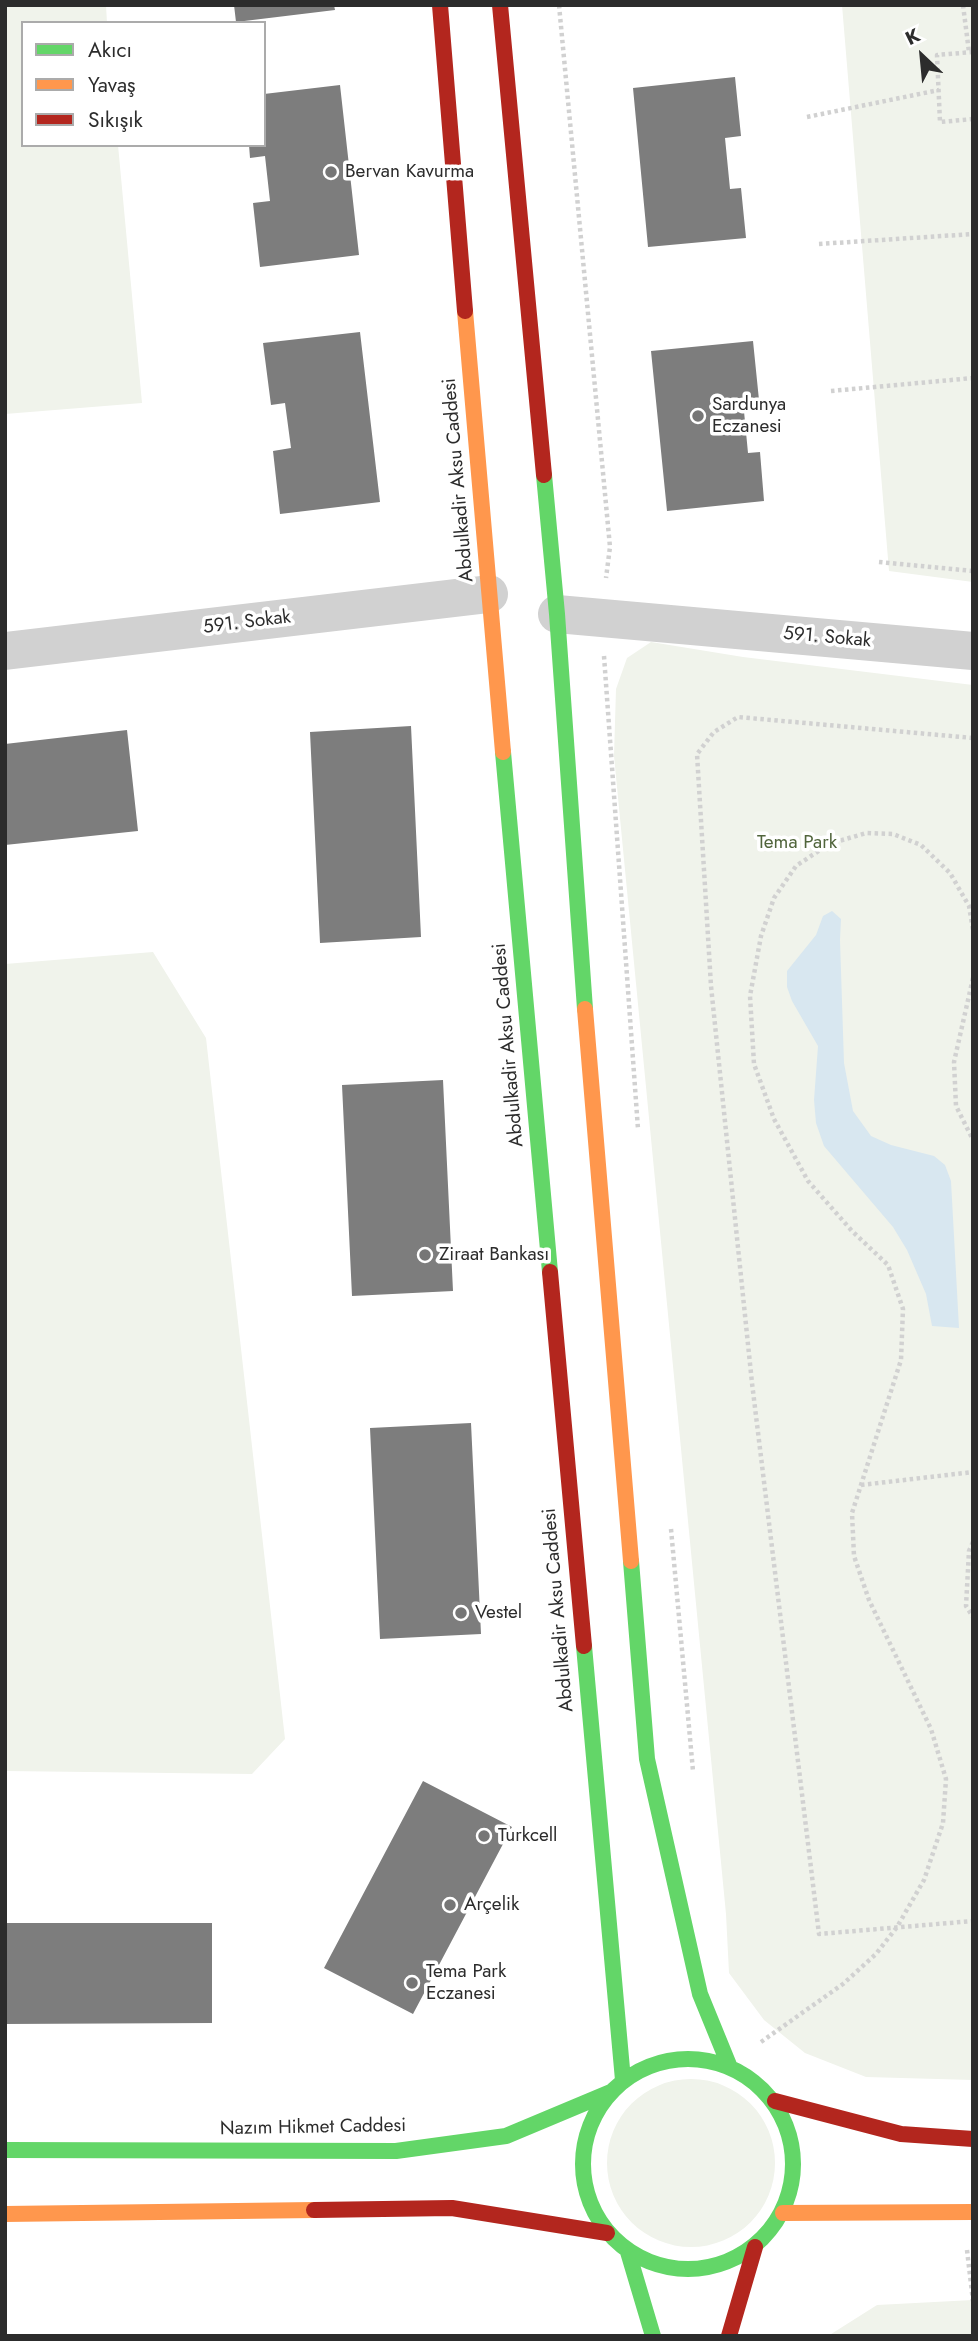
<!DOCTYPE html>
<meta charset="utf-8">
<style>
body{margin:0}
#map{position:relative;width:978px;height:2341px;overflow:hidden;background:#fff;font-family:Jost,sans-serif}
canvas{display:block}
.frame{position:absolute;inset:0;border:7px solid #2c2c2c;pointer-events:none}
.legend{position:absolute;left:21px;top:21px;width:245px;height:126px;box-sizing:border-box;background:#fff;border:2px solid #ababab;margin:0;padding:9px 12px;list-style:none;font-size:21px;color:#2c2c2c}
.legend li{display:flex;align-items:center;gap:14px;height:35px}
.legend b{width:35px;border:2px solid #ababab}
.north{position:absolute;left:887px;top:21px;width:70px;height:70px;-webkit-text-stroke:5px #fff;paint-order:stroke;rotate:334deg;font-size:19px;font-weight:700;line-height:28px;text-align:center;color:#2c2c2c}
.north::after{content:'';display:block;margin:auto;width:24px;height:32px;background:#2c2c2c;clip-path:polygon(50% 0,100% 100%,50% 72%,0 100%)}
</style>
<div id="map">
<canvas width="978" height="2341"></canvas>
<div class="frame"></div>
<ul class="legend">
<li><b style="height:9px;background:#63d668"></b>Akıcı</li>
<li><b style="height:9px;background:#ff974d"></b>Yavaş</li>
<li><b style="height:9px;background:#b3261e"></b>Sıkışık</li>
</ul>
<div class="north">K</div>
</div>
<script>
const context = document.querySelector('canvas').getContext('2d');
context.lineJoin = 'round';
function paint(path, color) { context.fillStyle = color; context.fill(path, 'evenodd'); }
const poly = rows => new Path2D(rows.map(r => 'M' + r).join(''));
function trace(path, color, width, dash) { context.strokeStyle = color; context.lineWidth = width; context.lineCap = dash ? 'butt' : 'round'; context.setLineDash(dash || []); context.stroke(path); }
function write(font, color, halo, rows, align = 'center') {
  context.font = font + ' Jost,sans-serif'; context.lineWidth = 7; context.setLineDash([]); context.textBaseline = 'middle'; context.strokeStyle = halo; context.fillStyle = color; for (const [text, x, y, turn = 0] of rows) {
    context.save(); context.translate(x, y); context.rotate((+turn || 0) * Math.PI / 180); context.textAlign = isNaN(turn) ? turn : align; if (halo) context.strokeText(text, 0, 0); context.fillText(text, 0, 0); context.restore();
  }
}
paint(poly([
 [5,5,106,5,107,23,23,23,23,145,118,145,142,403,5,414],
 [842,5,973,5,973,582,889,571],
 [651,642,743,657,973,685,973,2080,866,2077,805,2053,764,2020,729,1973,726,1914,614,756,616,689,627,658],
 [153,952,206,1038,285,1739,252,1774,5,1771,5,964],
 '607 2163a84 84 0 1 1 168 0a84 84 0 1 1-168 0Z',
 [973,2300,973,2336,828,2336,877,2305]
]), '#f0f3eb');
paint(poly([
 [832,911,841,919,840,940,844,1063,853,1111,871,1136,891,1145,934,1156,945,1165,951,1181,959,1328,932,1326,926,1294,907,1250,893,1227,824,1146,816,1123,814,1100,818,1046,792,1001,787,987,787,971,816,935,823,916]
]), '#d8e7f0');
paint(poly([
 [234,5,334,5,335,10,236,22],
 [735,77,741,136,725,138,730,189,741,188,746,238,648,247,633,88],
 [340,85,359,255,260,267,253,203,270,201,265,156,250,158,249,145,264,145,264,94],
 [360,332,380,502,280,514,273,451,291,448,285,403,271,405,263,343],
 [753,341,759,400,743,401,748,453,760,452,764,501,667,511,651,351],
 [411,726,421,937,320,943,310,732],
 [127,730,138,831,5,845,5,744],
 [443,1080,453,1291,352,1296,342,1085],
 [471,1423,481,1634,380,1639,370,1428],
 [423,1781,512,1827,413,2014,324,1968],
 [5,1923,212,1923,212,2023,5,2024]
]), '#7d7d7d');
trace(poly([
 [559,5,610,547,606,578],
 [963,5,969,52],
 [973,52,937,55,940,122,973,119],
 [807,117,939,90],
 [819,244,973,234],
 [831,391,973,378],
 [879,562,973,571],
 [604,656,638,1129],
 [973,738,738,717,714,732,697,754,711,986,752,1383,819,1934,973,1921],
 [973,978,954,1062,956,1106,973,1140],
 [861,1485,973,1472],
 [671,1529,693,1771],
 [973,1542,969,1551,966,1606,973,1617],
 [761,2042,843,1984,876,1954,897,1927,924,1880,943,1823,946,1779,931,1729,869,1600,854,1556,852,1513,901,1360,903,1309,888,1265,852,1231,808,1181,774,1119,754,1064,750,996,761,936,774,898,796,866,829,844,866,833,893,834,921,845,950,873,969,906,973,930],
 [967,2250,973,2301]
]), '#d1d1d1', 4.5, [3.5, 3.5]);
trace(poly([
 [557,614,973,651],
 [5,651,489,594]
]), '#d1d1d1', 38);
trace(poly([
 [544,475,557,614,585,1009],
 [503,752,550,1272],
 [631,1561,647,1759,700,1994,729,2065],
 [584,1646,623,2080],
 '583 2164a105 105 0 1 1 210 0a105 105 0 1 1-210 0Z',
 [5,2150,396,2151,506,2136,611,2092],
 [628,2252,653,2336]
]), '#63d668', 16);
trace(poly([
 [465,311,503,752],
 [585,1009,631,1561],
 [783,2213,973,2212],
 [5,2214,314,2210]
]), '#ff974d', 16);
trace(poly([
 [440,5,465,311],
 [500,5,544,475],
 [550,1272,584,1646],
 [775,2101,901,2134,973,2139],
 [314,2210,452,2208,607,2233],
 [729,2336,755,2247]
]), '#b3261e', 16);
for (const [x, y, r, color] of [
 [331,172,7,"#767676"],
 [698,416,7,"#767676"],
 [425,1255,7,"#767676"],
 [461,1613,7,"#767676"],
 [484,1836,7,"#767676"],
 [450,1905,7,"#767676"],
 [412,1983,7,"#767676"]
]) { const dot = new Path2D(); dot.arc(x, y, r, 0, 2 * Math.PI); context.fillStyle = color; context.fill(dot); trace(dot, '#fff', 2.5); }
write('19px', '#2c2c2c', '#fff', [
 ["Bervan Kavurma",345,172],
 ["Sardunya",712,405],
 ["Eczanesi",712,427],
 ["Ziraat Bankası",439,1255],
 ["Vestel",475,1613],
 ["Turkcell",498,1836],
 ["Arçelik",464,1905],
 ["Tema Park",426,1972],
 ["Eczanesi",426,1994]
], 'left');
write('19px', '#2c2c2c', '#fff', [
 ["Abdulkadir Aksu Caddesi",459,480,-95],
 ["591. Sokak",247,623,-7],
 ["591. Sokak",827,638,5],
 ["Abdulkadir Aksu Caddesi",509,1045,-95],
 ["Abdulkadir Aksu Caddesi",559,1610,-95],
 ["Nazım Hikmet Caddesi",313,2128,-1]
]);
write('19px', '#51653c', '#fff', [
 ["Tema Park",797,843]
]);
</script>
